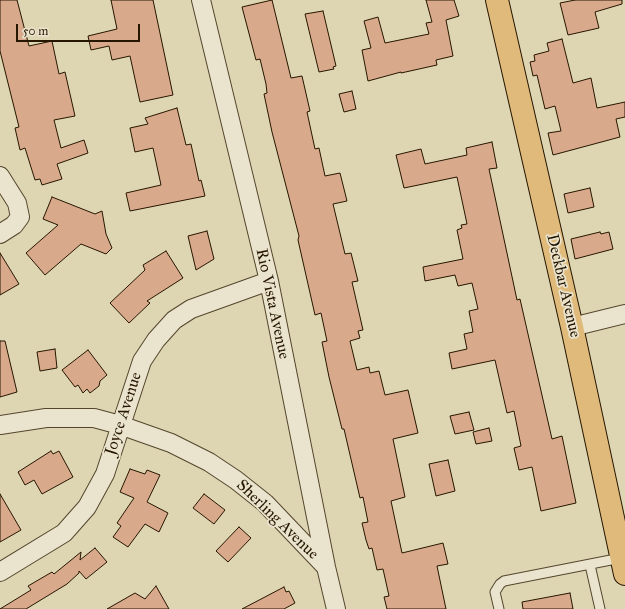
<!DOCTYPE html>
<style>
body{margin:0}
#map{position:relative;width:625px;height:609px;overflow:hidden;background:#ded5b3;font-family:"IM FELL Great Primer",serif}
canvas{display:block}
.scale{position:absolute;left:16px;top:24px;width:124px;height:18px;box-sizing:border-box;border:2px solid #261600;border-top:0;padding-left:5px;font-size:12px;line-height:14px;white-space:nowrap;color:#261600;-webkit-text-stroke:3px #eae4ce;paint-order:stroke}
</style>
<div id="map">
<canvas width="625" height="609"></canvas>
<div class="scale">50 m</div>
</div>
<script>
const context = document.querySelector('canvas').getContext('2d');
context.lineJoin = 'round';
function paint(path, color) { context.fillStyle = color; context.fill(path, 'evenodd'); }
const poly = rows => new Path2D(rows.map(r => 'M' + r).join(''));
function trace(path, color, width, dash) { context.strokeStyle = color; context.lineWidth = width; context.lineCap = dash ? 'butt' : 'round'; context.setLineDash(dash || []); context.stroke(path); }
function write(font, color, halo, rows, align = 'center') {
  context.font = font + ' "IM FELL Great Primer",serif'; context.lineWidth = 3.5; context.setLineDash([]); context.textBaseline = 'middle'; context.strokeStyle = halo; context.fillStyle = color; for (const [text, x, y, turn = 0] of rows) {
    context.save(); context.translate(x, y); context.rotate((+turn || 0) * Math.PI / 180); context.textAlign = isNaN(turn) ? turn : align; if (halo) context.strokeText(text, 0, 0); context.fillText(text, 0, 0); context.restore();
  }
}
const building = poly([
 [0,0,17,0,29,46,52,41,59,74,65,72,75,116,54,120,61,148,84,140,88,153,57,164,62,179,42,185,40,179,35,180,25,148,20,150,15,128,19,127,0,51,0,0],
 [111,0,153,0,173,95,140,102,130,56,112,60,109,46,91,50,88,36,117,29,111,0],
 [272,0,291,78,302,76,310,111,307,112,315,149,319,148,325,176,340,173,347,201,333,204,345,254,351,253,358,281,352,282,363,330,358,331,360,338,350,341,357,370,369,367,370,373,379,371,385,395,408,390,418,433,393,439,405,497,391,501,402,553,443,543,448,564,437,566,446,609,387,609,384,597,389,596,383,569,377,570,372,548,369,549,366,540,362,523,368,522,363,497,360,498,344,429,342,429,329,377,322,342,327,341,321,313,315,315,298,240,299,236,272,132,264,94,267,93,266,84,260,59,256,60,242,7,272,0],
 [426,0,454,0,459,16,446,20,453,56,436,60,437,65,401,73,401,72,368,81,362,50,371,48,364,21,378,17,385,43,429,34,426,23,432,22,426,0],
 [575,0,622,0,622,4,595,12,599,28,568,35,560,3,575,0],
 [323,11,336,66,333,67,334,69,319,72,305,14,323,11],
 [562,39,573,83,591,78,597,108,625,102,625,117,616,119,620,137,553,155,548,133,561,131,555,106,545,109,537,75,533,76,530,62,535,61,534,55,549,51,547,43,562,39],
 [352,91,356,109,344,112,339,94,352,91],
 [177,108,186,145,191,144,199,181,201,180,205,196,130,211,126,193,161,185,153,148,135,152,130,128,148,124,145,118,177,108],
 [492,142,497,168,489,169,517,300,520,299,552,439,562,436,576,503,541,511,532,467,519,470,514,448,521,446,514,411,507,413,495,360,452,369,449,353,467,349,464,334,473,332,469,311,478,309,472,283,458,286,455,275,425,281,423,267,463,259,457,230,462,228,461,225,467,224,457,177,404,188,396,155,421,149,425,164,467,155,466,148,492,142],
 [590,188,594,207,568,213,564,194,590,188],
 [52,197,95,214,102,211,106,234,112,248,106,254,81,244,45,275,26,253,58,225,43,219,52,197],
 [207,231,214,259,196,270,188,236,207,231],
 [600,232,601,234,609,232,613,249,575,259,571,239,600,232],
 [166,251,183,278,147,301,150,303,129,323,110,303,145,270,143,265,166,251],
 [0,253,19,284,0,295,0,253],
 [0,341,5,341,17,392,0,397,0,341],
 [55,349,57,368,40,371,37,352,55,349],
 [88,350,107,375,100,381,99,386,90,393,87,389,83,393,78,385,75,387,62,370,88,350],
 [469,412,474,430,455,434,450,416,469,412],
 [489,428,492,441,476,444,473,432,489,428],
 [51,451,53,454,59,451,73,477,42,494,34,480,25,485,18,472,51,451],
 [448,460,455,491,436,496,429,464,448,460],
 [130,469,145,474,147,470,160,475,147,502,168,513,159,532,145,524,128,547,113,537,121,526,117,523,134,498,120,492,130,469],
 [0,494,21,530,0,542,0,494],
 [204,494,225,510,214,524,193,508,204,494],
 [239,527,251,538,228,562,216,551,239,527],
 [95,548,107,562,86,579,79,571,79,573,67,584,26,609,0,609,31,590,28,586,52,572,54,574,81,552,80,560,95,548],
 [156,586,169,609,107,609,135,593,145,599,156,586],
 [284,587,286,592,289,591,295,603,284,609,242,609,284,587],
 [570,593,573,609,523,609,522,602,570,593]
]);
paint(building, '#d8a98a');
trace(building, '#261600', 1);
const service = poly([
 [590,565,600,609],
 [499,609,495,592,500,584,504,581,621,558]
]);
const minor = poly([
 [201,0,269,281,326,567,336,609],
 [0,176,17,203,20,217,14,225,0,234],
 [572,327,625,314],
 [0,425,46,418,94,418,120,425,171,443,209,462,236,480,265,503,326,567],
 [0,572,64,533,87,507,105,474,142,361,156,340,174,320,191,309,269,281]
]);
const primary = poly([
 [497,0,572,327,625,574]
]);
trace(service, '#54462d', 11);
trace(minor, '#54462d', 20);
trace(primary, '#261600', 24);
trace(service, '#eae4ce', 9);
trace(minor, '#eae4ce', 18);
trace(primary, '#dfba7a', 22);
write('16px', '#261600', '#eae4ce', [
 ["Deckbar Avenue",563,286,77],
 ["Rio Vista Avenue",272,304,78],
 ["Joyce Avenue",124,414,-72],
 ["Sherling Avenue",277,520,44]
]);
</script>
